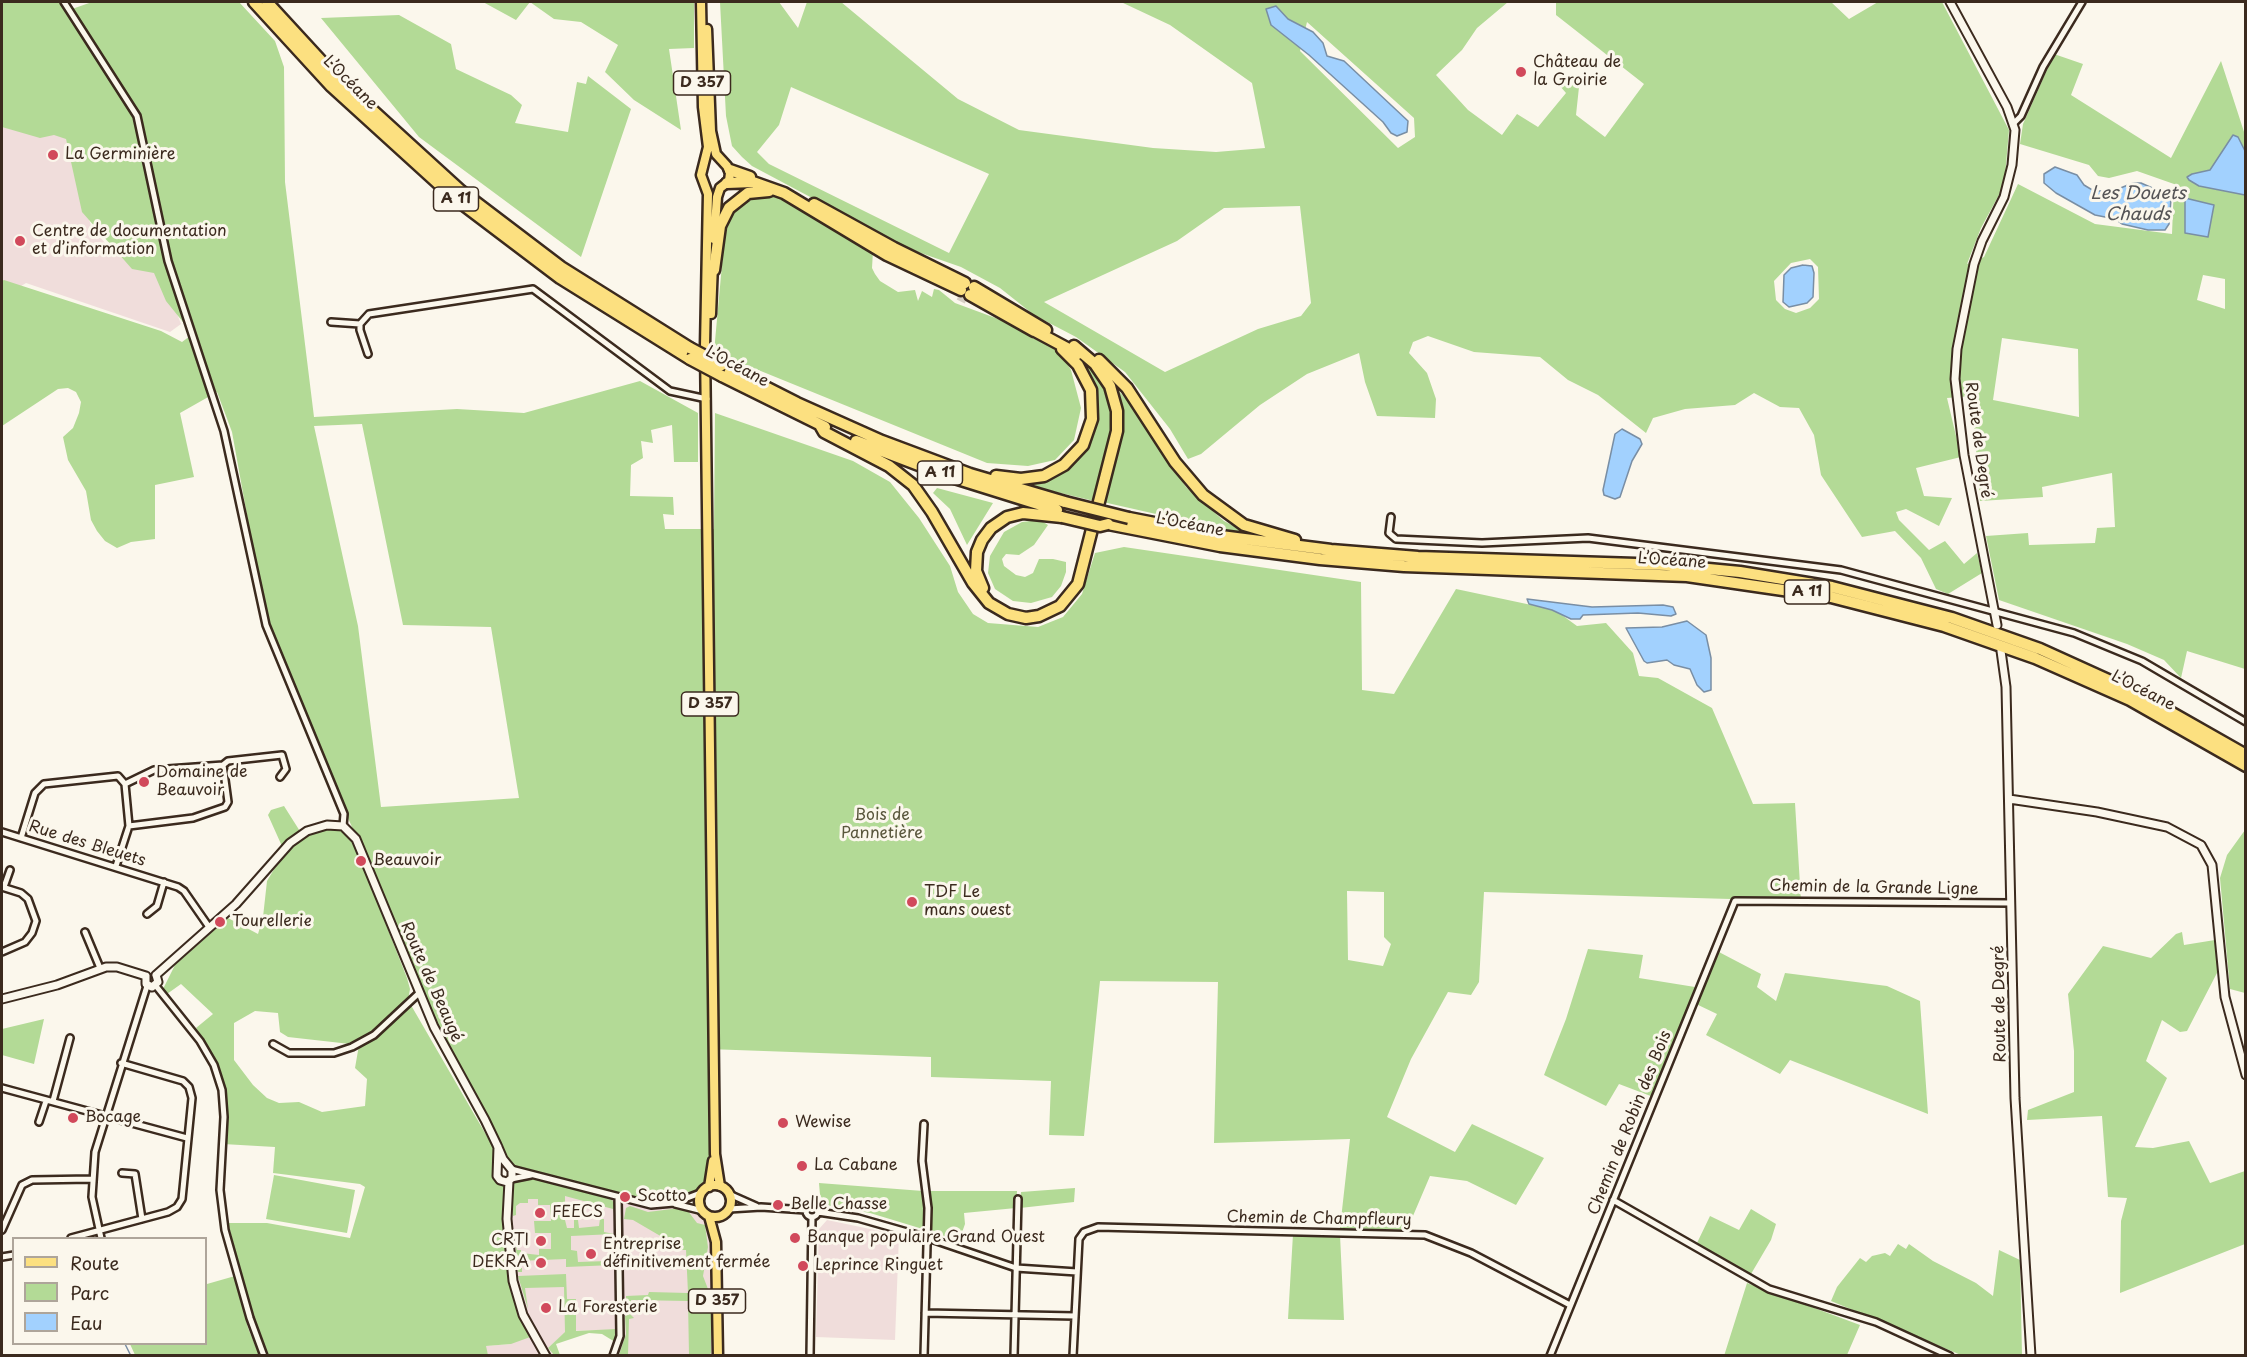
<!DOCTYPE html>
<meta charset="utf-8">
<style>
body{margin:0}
#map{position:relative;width:2247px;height:1357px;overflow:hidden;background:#fbf7ec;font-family:"Playpen Sans",sans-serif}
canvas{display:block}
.frame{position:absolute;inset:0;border:3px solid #3b2a1e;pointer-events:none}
.legend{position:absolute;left:12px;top:1237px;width:195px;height:108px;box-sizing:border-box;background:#fbf7ec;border:2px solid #aea59a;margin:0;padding:8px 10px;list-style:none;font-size:18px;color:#3b2a1e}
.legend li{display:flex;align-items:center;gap:12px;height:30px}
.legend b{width:30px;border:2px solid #aea59a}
</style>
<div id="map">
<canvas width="2247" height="1357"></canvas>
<div class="frame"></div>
<ul class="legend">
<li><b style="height:8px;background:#fce080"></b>Route</li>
<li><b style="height:16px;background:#b3da96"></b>Parc</li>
<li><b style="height:16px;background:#a2d1fe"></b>Eau</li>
</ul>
</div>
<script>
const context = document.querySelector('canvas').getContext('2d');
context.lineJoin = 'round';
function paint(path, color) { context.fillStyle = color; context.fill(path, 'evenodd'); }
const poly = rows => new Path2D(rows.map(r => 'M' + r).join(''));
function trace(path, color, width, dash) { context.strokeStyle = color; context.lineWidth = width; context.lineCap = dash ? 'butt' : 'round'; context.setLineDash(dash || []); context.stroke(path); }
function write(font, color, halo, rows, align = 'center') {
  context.font = font + ' "Playpen Sans",sans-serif'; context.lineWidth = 6; context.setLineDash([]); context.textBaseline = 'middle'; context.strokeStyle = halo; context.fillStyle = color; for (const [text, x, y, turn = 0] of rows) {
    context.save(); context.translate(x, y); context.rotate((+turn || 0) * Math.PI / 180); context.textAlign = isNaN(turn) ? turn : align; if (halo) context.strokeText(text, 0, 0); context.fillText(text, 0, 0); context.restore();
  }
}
paint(poly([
 [2,121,64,132,91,226,114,254,157,262,181,324,170,332,26,283,2,298],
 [515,1173,651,1204,674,1203,703,1211,712,1224,718,1355,608,1355,616,1337,616,1330,567,1331,548,1348,554,1355,488,1355,485,1346,511,1344,517,1301,505,1182],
 [827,1220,899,1235,895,1340,816,1337,819,1229]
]), '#f0dddb');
paint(poly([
 [2,2,67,2,72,9,92,2,239,2,275,41,284,67,285,182,314,417,457,409,524,413,640,381,698,413,698,462,674,462,672,425,651,430,653,443,641,441,643,458,631,465,630,496,673,497,674,515,663,514,665,529,714,529,715,413,853,461,890,482,919,518,950,566,958,592,973,614,988,623,1038,627,1063,617,1082,594,1095,553,1124,547,1361,582,1362,690,1394,694,1456,589,1555,610,1577,626,1606,623,1633,653,1639,676,1658,678,1712,708,1753,804,1795,803,1801,901,1484,892,1479,982,1471,995,1448,992,1411,1059,1387,1117,1455,1152,1472,1124,1544,1158,1516,1205,1467,1181,1430,1176,1407,1230,1340,1228,1350,1139,1214,1143,1218,982,1100,981,1084,1136,1049,1135,1051,1081,931,1077,931,1057,708,1049,710,1166,708,1177,693,1194,682,1199,645,1201,519,1169,501,1159,502,1166,497,1172,505,1185,511,1271,533,1336,511,1344,486,1346,488,1355,268,1355,253,1318,228,1223,267,1223,350,1238,365,1187,360,1184,273,1173,275,1147,223,1144,226,1092,214,1060,196,1028,213,1014,181,984,167,994,163,989,175,965,228,918,258,934,263,917,267,881,282,856,281,844,268,815,271,810,284,806,303,836,311,832,335,826,344,829,354,843,407,978,410,989,408,1000,492,1145,498,1147,441,1032,312,735,274,641,263,604,232,432,217,392,180,413,194,477,155,485,155,539,131,542,117,548,105,541,97,531,91,520,86,491,68,460,63,437,73,428,79,413,81,402,76,392,68,388,58,389,2,426,2,281,4,280,161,331,182,342,190,336,187,327,166,301,154,273,132,269,82,212,66,139,54,135,40,138,2,127],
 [362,424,403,625,491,627,519,798,381,807,358,626,314,426],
 [1347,891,1384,892,1384,937,1391,944,1383,966,1348,960],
 [255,1011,278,1013,280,1032,288,1037,359,1045,355,1068,367,1079,365,1106,322,1112,299,1102,279,1103,267,1098,253,1085,234,1060,234,1023],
 [483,2,694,2,694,48,669,49,681,130,634,100,605,72,618,45,581,22,554,19,530,2,516,20],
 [720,2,779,2,798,28,807,2,841,2,958,99,1019,130,1153,148,1216,152,1265,148,1252,83,1170,25,1121,2,1508,2,1477,28,1462,50,1436,75,1468,110,1502,135,1517,114,1538,127,1566,93,1553,78,1557,69,1579,87,1576,115,1605,137,1644,84,1556,15,1556,2,1831,2,1849,19,1878,2,1942,2,2009,130,2005,176,2000,193,1981,228,1967,264,1984,257,2018,184,2095,224,2172,234,2174,184,2137,171,2109,178,2098,176,2089,165,2020,144,2023,124,2054,54,2083,64,2071,95,2171,158,2221,61,2246,138,2245,669,2187,651,2181,678,2164,660,2127,644,1999,600,1986,536,2028,533,2029,545,2095,543,2097,528,2115,527,2112,473,2042,487,2043,497,1980,501,1972,396,1947,398,1961,457,1916,468,1924,496,1952,498,1939,526,1906,509,1896,512,1899,520,1929,550,1945,541,1964,564,1977,553,1982,573,1948,594,1936,589,1921,558,1895,531,1862,537,1821,475,1814,435,1799,408,1780,407,1754,393,1735,405,1685,409,1653,418,1646,433,1598,395,1568,380,1540,357,1474,352,1428,336,1413,342,1409,353,1427,373,1436,399,1435,418,1377,416,1365,382,1359,353,1307,374,1260,405,1201,454,1188,459,1170,429,1125,372,1076,337,1034,315,1000,288,961,267,918,252,876,232,752,166,742,157,732,146,726,116],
 [1307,22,1414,118,1415,137,1398,148,1300,51],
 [791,87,989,174,949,253,769,164,757,152,779,125],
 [1300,206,1311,303,1301,316,1258,329,1165,372,1044,302,1177,241,1224,208],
 [1810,259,1818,267,1819,299,1810,308,1796,313,1785,309,1776,300,1774,281,1791,263],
 [2203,275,2225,279,2225,309,2197,300],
 [2002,338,2078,349,2079,417,1993,400],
 [399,15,451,44,456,69,511,95,522,105,515,123,568,132,577,82,586,84,588,76,631,109,581,257,419,137,321,18],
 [765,195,787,199,873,251,872,268,875,274,880,281,898,292,915,290,918,301,922,291,932,297,934,289,939,290,955,303,1009,323,1039,338,1061,354,1071,370,1081,408,1074,440,1055,460,1028,466,987,463,714,352,725,232,729,216,734,208,750,197],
 [1067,350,1087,364,1101,380,1110,403,1112,423,1108,450,1094,501,1023,484,1036,482,1068,466,1096,408],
 [1109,379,1134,409,1186,487,1224,521,1253,536,1103,502,1117,448],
 [937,488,993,503,967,545,950,509,933,493],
 [1040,520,1048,525,1034,545,1019,555,1006,554,1002,559,1004,566,1016,575,1025,577,1033,573,1039,559,1053,559,1066,562,1066,572,1061,586,1052,597,1031,603,1013,601,995,589,988,573,990,556,1004,532,1022,522],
 [2245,830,2245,993,2230,989,2220,878,2227,855],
 [2182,932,2184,945,2215,940,2218,971,2187,1031,2180,1032,2162,1020,2146,1061,2167,1078,2135,1147,2153,1148,2189,1141,2210,1183,2245,1171,2245,1244,2120,1293,2121,1221,2127,1198,2108,1197,2102,1116,2027,1120,2028,1110,2074,1092,2074,1051,2068,994,2103,946,2151,958,2176,934],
 [1588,949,1643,955,1639,978,1695,987,1681,1023,1685,1025,1656,1098,1619,1084,1606,1106,1544,1075,1566,1019],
 [1717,951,1761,974,1757,987,1776,1001,1785,973,1887,986,1920,1001,1928,1114,1790,1060,1780,1074,1706,1035,1717,1014,1694,1003],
 [44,1019,34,1064,2,1055,2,1029],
 [274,1175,355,1190,347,1233,266,1219],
 [526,1177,538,1178,611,1199,615,1204,616,1221,613,1209,565,1196,565,1220,567,1228,574,1228,574,1220,578,1220,579,1228,599,1226,600,1219,604,1219,604,1232,614,1234,571,1236,571,1250,577,1251,578,1262,608,1261,612,1262,613,1265,566,1267,566,1259,518,1261,518,1268,522,1268,522,1272,518,1272,515,1239,517,1250,521,1250,521,1253,539,1255,539,1249,551,1249,551,1233,535,1233,534,1221,551,1221,550,1205,538,1205,538,1199,528,1199,528,1203,520,1203,516,1206,516,1215,513,1216,513,1207,509,1205,512,1185,519,1179],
 [819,1183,923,1191,926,1230,870,1213,826,1205,820,1195],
 [1075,1188,1074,1202,1020,1208,1021,1192],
 [927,1191,1017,1191,1016,1208,964,1213,965,1224,959,1241,930,1231],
 [630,1206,648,1212,680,1208,688,1211,697,1223,705,1225,708,1247,703,1276,711,1297,711,1353,709,1355,689,1355,688,1301,631,1300,631,1304,626,1305,626,1296,648,1295,649,1292,688,1293,686,1250,670,1250,669,1241,633,1220,624,1219,626,1208],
 [1751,1209,1776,1224,1771,1240,1751,1274,1697,1243,1710,1216,1739,1230],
 [1293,1234,1340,1235,1344,1320,1288,1319],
 [1898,1244,1906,1249,1909,1244,1933,1261,1976,1283,1993,1296,1999,1250,2020,1260,2022,1355,1961,1355,1831,1301,1837,1287,1860,1258,1866,1262,1872,1256,1885,1253,1890,1256],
 [566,1274,567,1299,576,1299,576,1331,616,1329,615,1342,602,1334,589,1333,556,1344,560,1355,554,1355,548,1348,565,1332,564,1287,525,1288,528,1309,518,1276],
 [235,1276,248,1328,259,1355,135,1355,130,1344,206,1344,206,1280,207,1284],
 [1747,1283,1860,1325,1847,1355,1724,1356],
 [630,1314,634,1318,629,1319,628,1355,619,1355,626,1334,625,1316]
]), '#b3da96');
const water = poly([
 [1276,6,1288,19,1313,32,1323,43,1327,56,1344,61,1408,121,1407,132,1397,136,1391,133,1383,122,1309,55,1271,25,1266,9,1276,6],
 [2233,135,2238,137,2245,151,2245,195,2199,186,2189,180,2187,177,2192,174,2210,170,2233,135],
 [2055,167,2077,175,2084,185,2094,191,2113,191,2133,183,2141,183,2166,194,2171,199,2169,224,2165,230,2148,230,2122,224,2115,219,2095,215,2056,193,2044,183,2044,174,2055,167],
 [2185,198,2214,205,2208,237,2185,233,2185,198],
 [1803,265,1812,266,1814,273,1813,297,1807,303,1789,307,1783,302,1784,275,1791,268,1803,265],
 [1622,429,1640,439,1642,444,1632,461,1620,497,1615,499,1604,495,1603,490,1615,434,1622,429],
 [1527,599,1592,607,1663,605,1673,607,1676,614,1671,616,1638,613,1583,615,1580,619,1571,619,1552,610,1529,604,1527,599],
 [1687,621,1706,635,1711,658,1711,690,1704,692,1697,685,1690,669,1674,665,1667,660,1647,663,1644,661,1626,628,1662,627,1687,621]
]);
paint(water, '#a2d1fe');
trace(water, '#798ea4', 1.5);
trace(poly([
 [125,1344,131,1356]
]), '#798ea4', 1.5);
trace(poly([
 [959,295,967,299]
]), '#d5cec3', 10, [10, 5]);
const minor = poly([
 [64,2,137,116,168,261,224,431,266,625,344,814,343,826],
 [2014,123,2021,116,2043,67,2082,2],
 [331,322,360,324],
 [368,354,360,330,360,324,369,314,533,289,670,391,707,399],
 [1391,517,1389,533,1396,539,1482,543,1588,538,1841,570,2074,633,2142,661,2246,722],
 [223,765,228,761,282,755,286,769,280,777],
 [125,784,129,826],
 [2,832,178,887,184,891,209,927],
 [21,838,35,793,44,784,118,776,125,784,154,770,223,765],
 [116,866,129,826,193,818,225,807,228,802,223,765],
 [2,887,21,893,28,899,36,921,32,933,25,942,2,952],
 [4,887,10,870],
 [147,914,157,906,164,882],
 [85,932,100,968],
 [156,986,200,1041,214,1065,222,1090,224,1117,220,1190,225,1230,250,1318,264,1356],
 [273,1044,289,1053,334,1053,352,1047,374,1035,419,993],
 [2,1088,187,1138],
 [53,1101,70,1038],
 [39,1122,46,1101],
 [511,1169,651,1205,674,1203,703,1192],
 [122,1173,135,1174,142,1219],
 [511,1179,531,1175],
 [729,1194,756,1206],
 [1613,1200,1769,1289,1876,1322,1950,1356],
 [675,1204,703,1211],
 '806 1211a6 6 0 1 1 12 0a6 6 0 1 1-12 0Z',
 [729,1209,761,1207,806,1210],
 [818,1212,858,1218,928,1238,1016,1268,1077,1272],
 [2,1230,22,1185,32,1180,91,1179],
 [71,1238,168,1212,177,1207,182,1199,192,1098,189,1087,183,1081,121,1063],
 [101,1238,92,1197,95,1152,147,986],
 [2,1257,14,1255],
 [925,1313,1075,1316],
 [613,1356,620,1336,618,1197],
 [810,1356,812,1217],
 [924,1356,928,1208,922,1161,924,1124],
 [1014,1356,1018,1199],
 [1073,1356,1079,1239,1084,1232,1098,1227,1425,1235,1471,1253,1570,1305],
 [1550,1356,1735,901,2011,903]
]);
const tertiary = poly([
 [1950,2,2007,107,2015,130,2012,165,2004,197,1982,241,1974,264,1957,349,1955,379,1964,455,1997,625],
 [2001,651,2006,687,2015,1098,2031,1356],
 [2009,799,2097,812,2167,827,2201,845,2212,865,2225,997,2246,1075],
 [156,975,236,904,290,843,307,831,327,825,343,826,356,839,434,1027,485,1120,497,1145,503,1159,512,1170,512,1178,507,1182,500,1180,497,1176,498,1147],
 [146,976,146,984,152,987,158,982,156,975],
 [2,999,57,985,106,967,117,967,146,976],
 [509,1181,507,1219,513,1281,523,1315,546,1356]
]);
const primary = poly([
 [701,2,703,107,708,147,701,175,708,194,705,346,715,1154,720,1186],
 [707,29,711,131,716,154,727,166,730,173,729,181,720,188,717,197,714,239],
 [711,314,713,264],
 '699 1201a16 16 0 1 1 32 0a16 16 0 1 1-32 0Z',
 [709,1187,713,1161],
 [709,1216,716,1242,718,1356]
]);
const motorway = poly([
 [254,2,331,86,453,197,560,278,690,359],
 [267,2,336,77,461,191,561,267,690,348],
 [730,170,750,177],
 [727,183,753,182,784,193,887,255,961,290],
 [814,204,894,248,965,283],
 [714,270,720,226,729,208,748,193,769,191],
 [974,287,1046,330],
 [970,295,1034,331],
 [1035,331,1078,354],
 [1099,360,1127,388,1175,462,1203,495,1244,525,1295,540],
 [722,365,797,403,882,441,970,474,1065,502],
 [722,376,825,427],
 [820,425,824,432,889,466,913,485,932,512,973,583,989,603,1008,614,1026,618,1039,616,1060,606,1078,584,1117,431,1117,411,1110,386,1095,364,1074,346],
 [856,441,945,475,1057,510],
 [996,476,1021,479,1044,476,1064,465,1083,445,1092,419,1091,390,1078,365,1062,349],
 [1129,518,1221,536,1331,550,1418,557,1667,565,1740,572,1832,587,1952,618,2040,649,2137,693,2246,755],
 [1108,524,1220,546,1320,559,1404,566,1687,576,1831,597,1944,626,2035,658,2130,700,2246,766],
 [983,588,976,571,977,552,982,540,991,528,1007,517,1023,513,1062,517]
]);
trace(minor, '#3b2a1e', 10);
trace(tertiary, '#3b2a1e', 11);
trace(primary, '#3b2a1e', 13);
trace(motorway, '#3b2a1e', 15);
trace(minor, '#fbf7ec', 5);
trace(tertiary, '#fbf7ec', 7);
trace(primary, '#fce080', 8);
trace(motorway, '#fce080', 10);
const motorwayBridge = poly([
 [690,348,722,365],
 [690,359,722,376],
 [1065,502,1129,518],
 [1062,517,1100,526,1108,524]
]);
trace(motorwayBridge, '#3b2a1e', 15, []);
trace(motorwayBridge, '#fce080', 10);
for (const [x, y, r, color] of [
 [1521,72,6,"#d1495b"],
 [53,155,6,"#d1495b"],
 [20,241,6,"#d1495b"],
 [144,782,6,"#d1495b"],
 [361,861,6,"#d1495b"],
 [912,902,6,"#d1495b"],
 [220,922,6,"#d1495b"],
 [73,1118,6,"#d1495b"],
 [783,1123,6,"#d1495b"],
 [802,1166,6,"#d1495b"],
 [625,1197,6,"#d1495b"],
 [778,1205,6,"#d1495b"],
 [540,1213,6,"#d1495b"],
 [795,1238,6,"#d1495b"],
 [541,1241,6,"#d1495b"],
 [591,1254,6,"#d1495b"],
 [541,1263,6,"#d1495b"],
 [803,1266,6,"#d1495b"],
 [546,1308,6,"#d1495b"]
]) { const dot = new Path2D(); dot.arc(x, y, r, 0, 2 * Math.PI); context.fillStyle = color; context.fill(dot); trace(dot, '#fbf7ec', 2); }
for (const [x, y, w] of [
 [702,83,57],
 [456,199,45],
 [940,473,45],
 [1807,592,45],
 [710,704,57],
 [717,1301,57]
]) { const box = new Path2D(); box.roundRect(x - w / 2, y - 12, w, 24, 4.5); context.fillStyle = '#fbf7ec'; context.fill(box); trace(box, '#3b2a1e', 1.5); }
write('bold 15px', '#3b2a1e', null, [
 ["D 357",702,83],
 ["A 11",456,199],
 ["A 11",940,473],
 ["A 11",1807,592],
 ["D 357",710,704],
 ["D 357",717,1301]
]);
write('16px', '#3b2a1e', '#fbf7ec', [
 ["Château de",1533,63],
 ["la Groirie",1533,81],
 ["La Germinière",65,155],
 ["Centre de documentation",32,232],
 ["et d’information",32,250],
 ["Domaine de",156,773],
 ["Beauvoir",156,791],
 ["Beauvoir",373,861],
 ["TDF Le",924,893],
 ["mans ouest",924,911],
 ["Tourellerie",232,922],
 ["Bocage",85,1118],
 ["Wewise",795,1123],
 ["La Cabane",814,1166],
 ["Scotto",637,1197],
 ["Belle Chasse",790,1205],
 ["FEECS",552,1213],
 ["Banque populaire Grand Ouest",807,1238],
 ["CRTI",529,1241,"right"],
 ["Entreprise",603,1245],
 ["définitivement fermée",603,1263],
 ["DEKRA",529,1263,"right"],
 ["Leprince Ringuet",815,1266],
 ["La Foresterie",558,1308]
], 'left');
write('16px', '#3b2a1e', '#fbf7ec', [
 ["L’Océane",350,83,45],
 ["L’Océane",737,367,28],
 ["Route de Degré",1978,440,82],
 ["L’Océane",1190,525,11],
 ["L’Océane",1672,561,4],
 ["L’Océane",2143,691,27],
 ["Rue des Bleuets",87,844,17],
 ["Chemin de la Grande Ligne",1874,888,1],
 ["Route de Beaugé",431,982,66],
 ["Route de Degré",2000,1004,-91],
 ["Chemin de Robin des Bois",1630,1123,-68],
 ["Chemin de Champfleury",1319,1219,1]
]);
write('16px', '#59563c', '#fbf7ec', [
 ["Bois de",882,816],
 ["Pannetière",882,834]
]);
write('italic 18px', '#555456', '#fbf7ec', [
 ["Les Douets",2138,194],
 ["Chauds",2138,215]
]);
</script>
